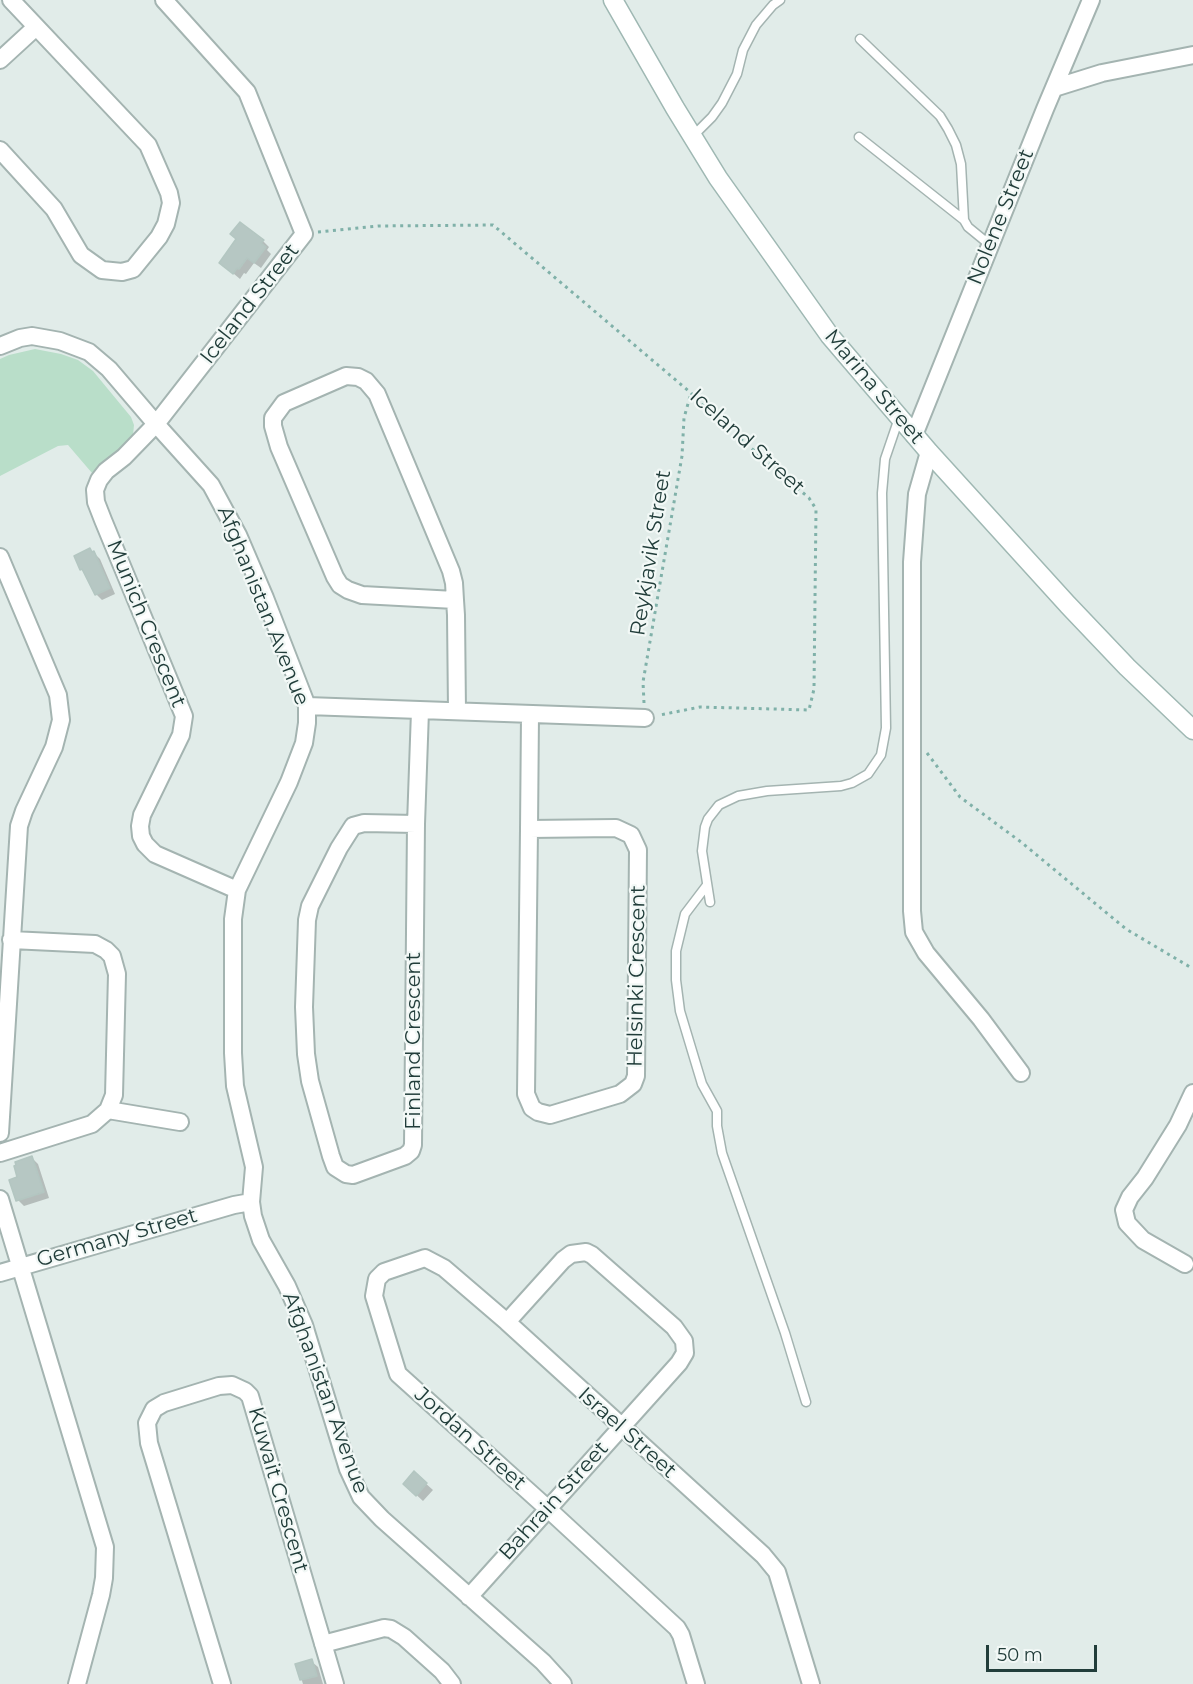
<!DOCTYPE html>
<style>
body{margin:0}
#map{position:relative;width:1193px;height:1684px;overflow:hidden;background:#e1ece9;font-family:Montserrat,sans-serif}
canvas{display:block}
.scale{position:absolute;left:986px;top:1645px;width:111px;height:27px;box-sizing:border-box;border:3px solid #213d3a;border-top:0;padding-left:8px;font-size:18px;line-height:21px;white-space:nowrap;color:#213d3a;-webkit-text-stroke:4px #f2f8f6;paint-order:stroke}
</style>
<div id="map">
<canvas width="1193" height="1684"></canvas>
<div class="scale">50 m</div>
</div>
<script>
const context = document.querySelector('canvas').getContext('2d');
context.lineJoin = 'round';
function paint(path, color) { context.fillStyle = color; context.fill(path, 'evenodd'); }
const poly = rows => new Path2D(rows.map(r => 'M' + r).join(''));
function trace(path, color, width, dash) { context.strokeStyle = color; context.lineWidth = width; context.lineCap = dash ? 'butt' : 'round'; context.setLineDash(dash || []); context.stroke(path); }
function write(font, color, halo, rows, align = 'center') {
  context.font = font + ' Montserrat,sans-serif'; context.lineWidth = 4.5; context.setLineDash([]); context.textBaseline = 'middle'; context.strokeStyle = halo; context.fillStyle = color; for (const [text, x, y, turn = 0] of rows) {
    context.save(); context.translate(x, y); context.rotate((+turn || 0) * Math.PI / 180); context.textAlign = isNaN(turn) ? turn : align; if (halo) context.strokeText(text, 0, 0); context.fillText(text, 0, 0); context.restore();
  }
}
paint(poly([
 [35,349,61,354,78,360,93,371,131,417,134,425,133,435,128,444,92,473,68,445,58,446,0,476,0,359,9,355]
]), '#b9dec9');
paint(poly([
 [263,241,269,247,267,250,271,254,261,268,254,263,246,274,244,273,240,279,221,263],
 [93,552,100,559,115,594,102,600,96,594,87,575,81,569],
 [32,1158,38,1164,49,1198,24,1206,18,1200,19,1178],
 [414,1473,433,1490,423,1501,411,1490],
 [311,1661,318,1667,323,1684,303,1684,297,1665]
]), '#0003');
const building = poly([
 [240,222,264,240,261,243,266,247,254,263,247,258,239,269,237,268,233,274,219,263,236,239,230,234,240,222],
 [90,548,92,552,94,551,110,588,95,595,82,569,80,570,74,556,90,548],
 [32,1156,44,1192,16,1201,9,1180,17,1177,14,1166,16,1165,15,1162,32,1156],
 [414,1471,427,1483,416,1496,403,1484,414,1471],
 [312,1659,317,1676,300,1680,295,1664,312,1659]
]);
paint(building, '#b6c7c3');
trace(building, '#b3c6c1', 1.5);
const lane = poly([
 [860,39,940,116,948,129,956,145,961,164,964,220,968,227,990,245],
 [693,136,712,117,722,103,737,74,743,50,756,25,773,5,780,0],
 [859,137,964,220],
 [707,885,685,914,676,951,676,980,680,1011,702,1084,717,1111,717,1126,722,1153,785,1333,806,1402],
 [710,902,702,851,705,827,708,819,719,805,738,796,767,791,841,786,852,783,868,774,881,755,886,728,882,493,885,459,899,418]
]);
const street = poly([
 [164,0,247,92,304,234,156,424,124,457,106,471,99,480,95,490,96,502,103,520,184,716,181,735,142,815,140,826,141,836,145,844,155,854,237,890],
 [0,60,36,27],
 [1054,88,1102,73,1193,55],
 [0,150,54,209,81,255,102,270,122,272,133,269,159,237,166,224,171,203,169,193,148,145,11,0],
 [0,346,20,338,32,336,60,341,89,352,109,369,156,424,211,485,238,535,265,598,307,706,307,723,304,743,289,782,237,890,233,919,233,1053,235,1086,254,1167,251,1202,234,1205,0,1273],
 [914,435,1045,109,1091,0],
 [929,452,917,494,912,562,912,911,914,932,926,953,981,1019,1021,1073],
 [0,557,58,695,61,720,54,747,24,811,19,826,0,1133],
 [455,600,362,595,348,590,340,585,335,577,279,447,273,426,273,418,284,403,346,376,358,377,366,381,377,394,451,571,454,583,455,600,456,615,457,711],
 [307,706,645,718],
 [416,824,364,823,353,826,339,848,310,906,307,920,304,1007,306,1054,310,1081,331,1156,335,1167,346,1174,353,1175,405,1156,411,1151,413,1145,416,824,420,711],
 [529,829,616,828,631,835,638,850,636,1076,633,1084,620,1094,550,1115,538,1112,532,1108,526,1094,529,829,530,715],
 [108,1110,180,1122],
 [0,1153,92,1124,108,1110,114,1095,117,974,112,956,106,950,95,944,11,940],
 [0,1199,105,1547,104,1578,101,1595,77,1684],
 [251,1202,253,1216,261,1240,287,1286,304,1325,348,1469,361,1497,382,1519,543,1662,563,1684],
 [1185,1264,1143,1240,1127,1223,1124,1210,1130,1197,1145,1178,1178,1125,1193,1093],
 [469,1597,679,1363,685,1353,684,1341,674,1327,592,1255,586,1252,571,1254,563,1260,507,1322],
 [323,1644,384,1628,391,1629,404,1637,442,1671,452,1684],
 [222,1684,149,1443,147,1423,154,1409,164,1403,219,1386,232,1385,245,1391,250,1396,335,1684],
 [696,1684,681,1635,677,1628,547,1508,398,1374,374,1296,377,1279,384,1272,425,1258,444,1268,507,1322,763,1555,777,1572,811,1684]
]);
const secondary = poly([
 [613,0,675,108,718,178,830,336,929,452,1068,605,1127,667,1193,730]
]);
trace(lane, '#a4b4b1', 11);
trace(street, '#a4b4b1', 20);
trace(secondary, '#9fb8b3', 21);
trace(poly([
 [318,232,378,226,493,225,691,393,707,410,809,498,816,509,814,689,809,710,700,707,660,715],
 [644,703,643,682,682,456,684,418,691,393],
 [927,753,960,797,1021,842,1126,929,1190,967]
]), '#80b1a9', 3, [3, 4.5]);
trace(lane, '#fff', 8);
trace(street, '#fff', 16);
trace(secondary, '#fff', 18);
write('21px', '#213d3a', '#f2f8f6', [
 ["Nolene Street",1001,217,-68],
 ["Iceland Street",250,304,-52],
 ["Marina Street",874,387,50],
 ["Iceland Street",747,442,42],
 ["Reykjavik Street",651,553,-81],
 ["Afghanistan Avenue",263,606,68],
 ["Munich Crescent",146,624,68],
 ["Helsinki Crescent",637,976,-89],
 ["Finland Crescent",414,1041,-90],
 ["Germany Street",117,1238,-16],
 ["Afghanistan Avenue",325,1393,70],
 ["Israel Street",627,1433,42],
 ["Jordan Street",470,1439,42],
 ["Kuwait Crescent",278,1490,74],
 ["Bahrain Street",554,1501,-48]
]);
</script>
